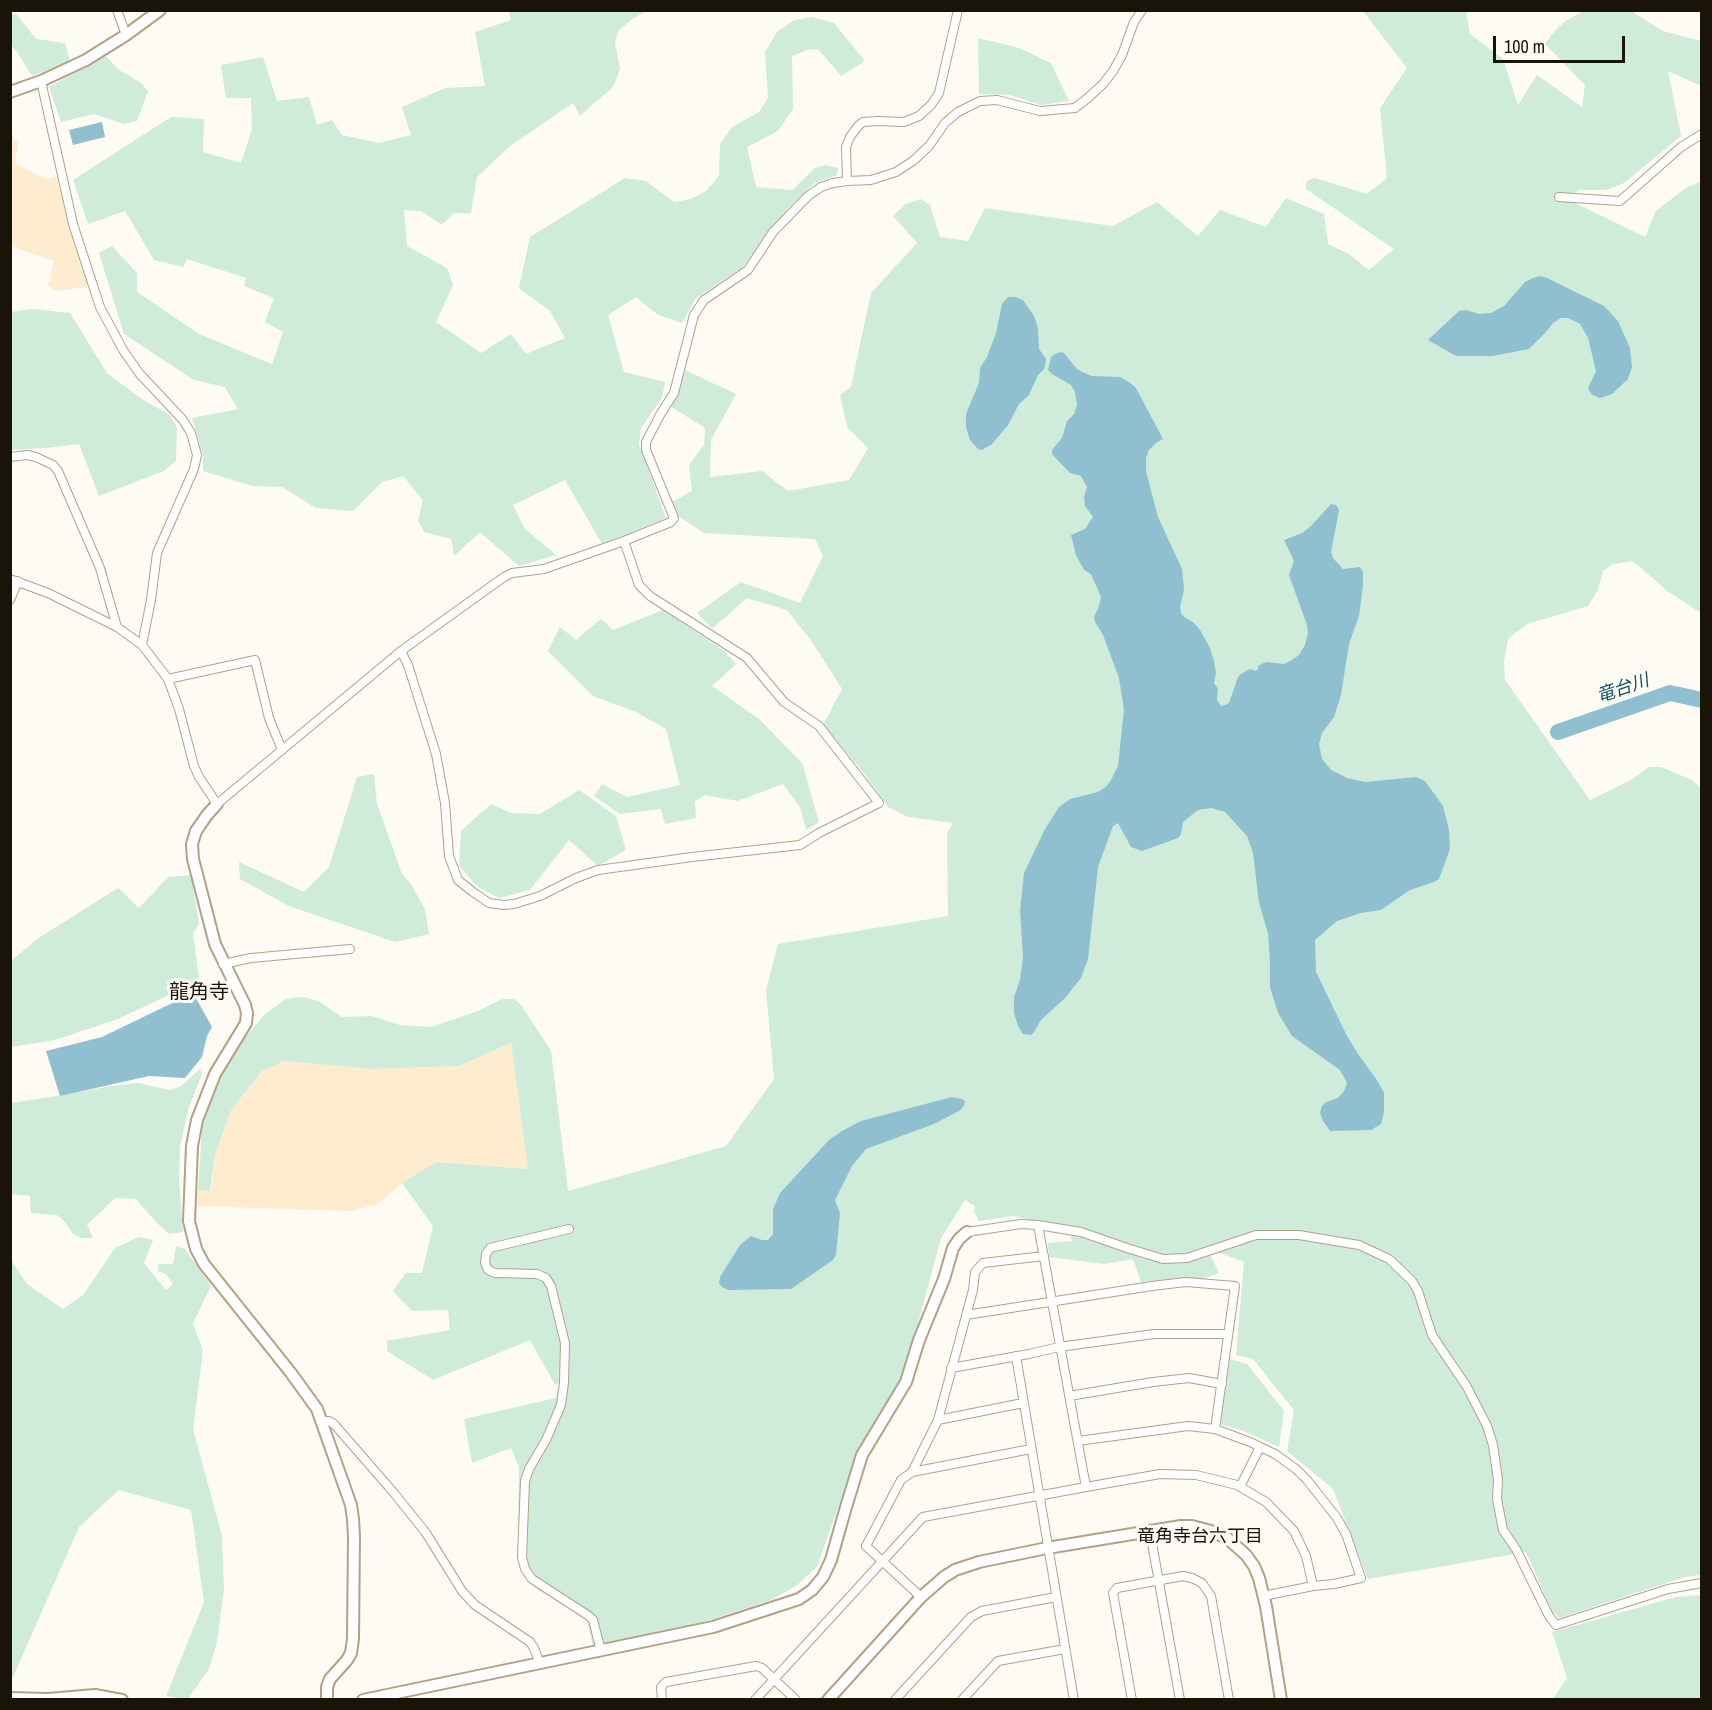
<!DOCTYPE html>
<meta charset="utf-8">
<style>
body{margin:0}
#map{position:relative;width:1712px;height:1710px;overflow:hidden;background:#fefaf4;font-family:"Archivo Narrow",sans-serif}
canvas{display:block}
.frame{position:absolute;inset:0;border:12px solid #191308;pointer-events:none}
.scale{position:absolute;left:1493px;top:36px;width:132px;height:27px;box-sizing:border-box;border:3px solid #191308;border-top:0;padding-left:8px;font-size:18px;line-height:21px;white-space:nowrap;color:#191308;-webkit-text-stroke:4px #fefaf4;paint-order:stroke}
</style>
<div id="map">
<canvas width="1712" height="1710"></canvas>
<div class="frame"></div>
<div class="scale">100 m</div>
</div>
<script>
const context = document.querySelector('canvas').getContext('2d');
context.lineJoin = 'round';
function paint(path, color) { context.fillStyle = color; context.fill(path, 'evenodd'); }
const poly = rows => new Path2D(rows.map(r => 'M' + r).join(''));
function trace(path, color, width, dash) { context.strokeStyle = color; context.lineWidth = width; context.lineCap = dash ? 'butt' : 'round'; context.setLineDash(dash || []); context.stroke(path); }
function write(font, color, halo, rows, align = 'center') {
  context.font = font + ' "Archivo Narrow","Noto Sans JP",sans-serif'; context.lineWidth = 6; context.setLineDash([]); context.textBaseline = 'middle'; context.strokeStyle = halo; context.fillStyle = color; for (const [text, x, y, turn = 0] of rows) {
    context.save(); context.translate(x, y); context.rotate((+turn || 0) * Math.PI / 180); context.textAlign = isNaN(turn) ? turn : align; if (halo) context.strokeText(text, 0, 0); context.fillText(text, 0, 0); context.restore();
  }
}
paint(poly([
 [10,133,18,143,15,163,46,179,59,176,66,217,89,286,58,291,48,286,54,261,11,246],
 [511,1043,528,1169,436,1162,402,1183,378,1204,349,1211,197,1206,198,1190,211,1190,215,1155,230,1112,262,1071,284,1061,371,1069,459,1066]
]), '#ffebcd');
paint(poly([
 [509,11,646,11,631,20,618,31,615,43,620,69,613,87,580,116,573,103,510,146,477,177,471,213,454,213,442,225,421,211,404,210,407,246,447,268,453,285,436,322,481,353,511,334,526,354,565,338,550,311,519,288,530,237,625,178,646,181,674,202,691,199,706,191,719,176,720,144,732,127,759,112,768,98,765,52,777,32,794,20,812,17,834,23,865,61,841,76,818,49,807,50,792,56,793,109,778,131,747,147,756,187,792,190,815,168,826,165,838,168,837,175,815,183,788,208,744,266,696,298,682,323,658,315,636,297,608,315,624,372,665,382,662,398,641,428,639,444,666,518,602,544,565,480,513,505,524,528,556,555,519,566,480,532,454,556,451,539,424,532,418,521,423,500,403,476,382,482,353,511,316,508,282,487,252,486,203,471,203,455,192,418,238,409,225,387,194,380,124,334,99,253,112,246,137,273,137,292,199,334,272,364,283,332,265,322,274,298,244,286,246,278,187,259,183,267,154,260,125,211,88,224,73,180,171,117,204,119,203,152,241,163,252,129,251,98,226,98,221,65,263,57,277,101,309,97,317,125,332,120,342,135,379,143,411,135,402,107,445,88,485,86,475,32,511,20],
 [1363,11,1466,11,1470,34,1503,59,1518,105,1537,75,1582,107,1585,85,1545,44,1552,34,1564,22,1584,11,1631,11,1663,31,1701,41,1701,86,1668,71,1681,136,1624,183,1606,190,1579,190,1565,198,1645,237,1656,211,1687,187,1701,182,1701,613,1666,590,1633,561,1613,564,1603,571,1598,590,1588,606,1527,624,1508,639,1504,661,1505,680,1590,800,1631,780,1649,767,1661,767,1692,780,1701,788,1701,1575,1685,1577,1559,1618,1552,1611,1526,1552,1368,1579,1333,1489,1287,1451,1294,1410,1253,1359,1236,1355,1244,1262,1207,1248,1219,1273,1200,1280,1141,1282,1133,1259,1104,1264,1049,1257,1048,1243,1072,1241,1069,1228,1013,1216,979,1221,974,1211,975,1206,965,1200,941,1238,914,1338,899,1382,858,1451,817,1567,796,1586,771,1600,697,1624,593,1647,586,1616,540,1591,529,1582,520,1568,518,1552,519,1467,511,1448,472,1463,464,1419,556,1398,559,1383,555,1385,530,1340,433,1380,387,1351,387,1341,450,1330,448,1310,412,1311,393,1291,406,1273,422,1273,433,1226,402,1183,436,1162,528,1169,511,1043,459,1066,371,1069,284,1061,262,1071,230,1112,215,1155,210,1191,198,1190,202,1129,213,1091,240,1043,265,1014,286,999,303,997,318,1001,342,1017,372,1016,400,1025,431,1027,478,1011,502,999,514,999,521,1005,551,1051,568,1191,726,1146,774,1079,766,990,778,944,948,916,947,834,953,823,908,817,888,807,863,772,823,725,842,689,810,639,787,610,747,598,712,629,697,613,741,582,800,603,823,556,815,539,704,533,672,512,672,502,692,491,689,465,704,445,705,428,670,406,685,370,736,394,711,440,710,477,762,471,788,491,849,480,868,448,847,427,840,395,851,387,871,293,917,243,893,216,906,204,921,199,930,205,940,237,968,241,985,208,1113,226,1157,202,1198,236,1220,210,1266,227,1286,198,1324,214,1328,244,1349,254,1369,270,1394,249,1306,189,1306,185,1308,180,1315,178,1367,194,1387,178,1380,108,1407,68],
 [11,13,17,15,36,39,65,43,70,61,32,76,18,53,11,45],
 [978,38,1019,48,1051,63,1069,101,1041,105,1009,95,979,94],
 [106,56,119,70,141,83,148,91,137,121,124,124,94,114,61,122,49,87],
 [32,309,70,313,107,373,140,398,170,415,177,428,176,461,164,471,99,496,79,444,45,448,11,450,11,312],
 [663,610,723,650,736,664,712,686,759,719,802,763,819,822,806,830,800,807,783,784,738,801,704,795,695,802,696,818,665,824,661,809,620,814,594,796,602,784,627,797,680,785,666,729,636,712,593,696,548,651,560,627,576,640,601,619,613,630],
 [374,774,377,804,402,874,411,884,425,910,429,934,395,942,289,906,240,879,239,862,304,892,329,867,357,777],
 [579,790,616,816,626,850,598,866,569,840,530,890,499,898,478,887,459,866,461,831,491,804,511,813,540,814],
 [191,875,199,924,193,933,200,986,169,995,118,1019,55,1040,11,1047,11,961,40,937,118,888,139,908,168,877],
 [200,1069,202,1074,188,1110,180,1147,179,1180,183,1232,169,1234,155,1221,136,1199,115,1198,87,1225,93,1238,81,1238,73,1234,65,1222,57,1215,31,1213,30,1196,11,1194,11,1103,63,1095,111,1086,138,1083,170,1090,181,1086],
 [139,1237,153,1240,144,1263,166,1290,173,1284,166,1274,158,1271,158,1264,173,1264,176,1246,185,1249,211,1286,193,1323,203,1351,193,1429,222,1536,224,1589,217,1642,209,1669,188,1699,166,1696,204,1602,191,1510,119,1490,79,1527,13,1677,11,1676,11,1260,27,1284,63,1309,84,1294,115,1248],
 [1230,1359,1247,1364,1284,1411,1279,1447,1241,1430,1219,1424],
 [1701,1595,1701,1699,1553,1699,1567,1678,1552,1632,1676,1597]
]), '#cfecdb');
paint(poly([
 [102,122,105,137,73,145,69,130],
 [1540,276,1547,278,1604,306,1618,321,1630,348,1632,367,1628,379,1612,394,1600,398,1592,395,1588,388,1596,371,1588,338,1580,324,1568,318,1561,318,1553,323,1545,333,1529,349,1493,356,1456,356,1428,340,1459,311,1466,310,1479,314,1491,313,1504,306,1525,282,1533,278],
 [1008,297,1015,297,1023,300,1034,316,1038,328,1039,349,1046,359,1045,366,1044,369,1038,375,1029,395,1019,404,1008,425,992,444,982,450,978,449,970,440,966,427,966,414,979,383,980,368,987,357,996,333,1002,304],
 [1061,352,1064,353,1077,369,1082,372,1092,376,1120,377,1129,382,1136,388,1163,439,1156,443,1149,450,1146,458,1146,471,1158,517,1182,569,1184,590,1180,607,1181,613,1184,617,1193,622,1200,630,1210,648,1214,661,1216,673,1214,683,1218,689,1217,700,1221,706,1225,705,1229,703,1238,677,1241,674,1250,669,1256,671,1258,669,1258,666,1266,662,1284,664,1292,660,1299,655,1305,645,1308,634,1307,625,1289,575,1294,561,1284,540,1302,533,1311,526,1331,504,1336,505,1339,510,1331,552,1333,558,1343,569,1360,567,1363,572,1363,586,1359,616,1349,644,1341,695,1334,717,1322,733,1319,744,1322,759,1331,770,1347,778,1365,782,1416,777,1425,781,1443,806,1449,830,1450,849,1439,879,1434,882,1410,890,1381,910,1361,913,1337,921,1315,940,1316,972,1346,1034,1358,1054,1377,1080,1384,1093,1384,1112,1381,1124,1371,1130,1330,1131,1323,1121,1320,1113,1322,1106,1326,1102,1338,1098,1344,1091,1347,1083,1340,1070,1292,1036,1278,1013,1270,987,1270,962,1268,933,1259,903,1253,853,1247,836,1225,812,1211,808,1198,810,1183,822,1181,834,1178,838,1142,851,1131,847,1118,823,1113,826,1098,867,1088,959,1081,978,1065,998,1041,1020,1034,1032,1031,1035,1023,1034,1018,1026,1014,1013,1014,997,1020,980,1023,957,1020,911,1024,873,1045,829,1059,807,1070,799,1098,792,1107,786,1112,778,1118,766,1124,709,1119,678,1103,635,1095,622,1094,617,1099,606,1101,597,1091,574,1084,570,1076,555,1071,535,1085,529,1093,517,1085,506,1084,497,1087,487,1081,476,1070,473,1052,454,1052,450,1062,438,1067,421,1074,414,1077,405,1075,392,1071,385,1052,374,1048,370,1051,357,1055,354],
 [193,993,212,1027,207,1036,202,1057,185,1078,149,1076,60,1096,46,1051,102,1037],
 [952,1097,962,1099,965,1101,964,1106,959,1111,934,1124,866,1149,852,1166,835,1200,840,1213,836,1255,833,1260,791,1289,728,1290,722,1287,719,1283,720,1277,740,1245,751,1236,762,1240,768,1240,773,1234,773,1209,780,1193,829,1140,842,1131,861,1121]
]), '#90bfd0');
trace(poly([
 [1558,732,1670,693,1702,700]
]), '#90bfd0', 16);
const street = poly([
 [117,10,126,35],
 [41,81,73,224,100,307,123,350,139,373,183,420,191,433,197,455,194,469,157,553,151,600,142,645],
 [847,181,846,147,850,137,858,126,863,122,877,121,904,122,919,116,931,105,939,93,958,10],
 [1559,197,1620,201,1681,147,1702,134],
 [10,457,27,455,36,457,53,465,58,471,100,568,117,627],
 [10,579,48,593,117,627,142,645,168,679,179,709,194,766,199,777,217,804,401,651,504,577,512,573,544,569,624,541,671,522,674,518,646,450,646,442,660,415,674,393,694,315,704,300,748,270,773,232,808,196,821,187,833,183,847,181,871,180,896,172,913,161,929,146,945,123,958,112,980,101,997,100,1040,111,1075,108,1089,97,1103,84,1113,71,1122,55,1134,22,1142,10],
 [10,600,18,581],
 [401,651,408,665,436,754,445,803,449,856,458,880,473,892,489,903,504,905,514,904,540,896,576,878,598,870,692,857,800,845,819,833,879,803,819,726,784,702,747,658,650,596,639,585,624,541],
 [168,679,255,660,269,718,282,750],
 [223,964,251,958,350,949],
 [569,1229,490,1248,486,1254,485,1263,488,1270,495,1273,537,1274,546,1278,551,1286,565,1343,564,1383,561,1405,546,1440,529,1469,525,1481,522,1557,525,1569,532,1579,589,1616,593,1620,601,1651],
 [967,1232,1021,1224,1038,1225,1081,1232,1130,1249,1163,1259,1187,1258,1256,1235,1299,1235,1359,1245,1389,1259,1412,1281,1418,1291,1432,1335,1467,1387,1487,1426,1493,1445,1498,1480,1497,1499,1503,1530,1516,1549,1549,1616,1556,1625,1668,1589,1702,1583],
 [966,1315,1152,1286,1186,1282,1235,1286,1215,1429],
 [1016,1356,1074,1700],
 [951,1368,1029,1354,1059,1347,1154,1334,1228,1334],
 [1069,1396,1153,1382,1189,1378,1222,1384],
 [938,1420,1023,1403],
 [322,1421,329,1421,334,1424,394,1493,426,1533,462,1591,475,1605,530,1642,534,1648,540,1664],
 [1078,1441,1188,1426,1215,1429,1250,1442,1275,1454,1296,1469,1307,1480,1337,1518,1346,1534,1361,1578,1334,1584,1313,1586,1263,1596],
 [912,1472,1031,1449],
 [1086,1487,1160,1474,1196,1475,1237,1485,1266,1502,1294,1531,1306,1556,1313,1586],
 [1240,1487,1260,1447],
 [1150,1532,1180,1700],
 [921,1597,866,1546,901,1480,912,1472,938,1420,973,1290,975,1272,983,1263,1044,1256],
 [662,1700,661,1687,666,1682,756,1666,762,1668,796,1700],
 [755,1700,923,1517,1086,1487,1038,1225],
 [895,1700,971,1617,982,1611,1056,1597],
 [962,1700,998,1661,1065,1649],
 [1132,1700,1113,1593,1117,1588,1183,1576,1192,1578,1202,1583,1211,1596,1229,1700]
]);
const secondary = poly([
 [10,92,41,81,86,60,126,35,160,10],
 [217,804,207,815,196,831,192,844,193,859,215,944,245,1005,247,1013,246,1023,215,1074,197,1120,192,1146,189,1221,196,1249,204,1264,291,1373,317,1409,351,1505,353,1519,354,1537,353,1639,351,1653,347,1660,330,1679,327,1687,327,1700],
 [10,1698,48,1699,95,1695,122,1700],
 [363,1700,713,1627,799,1599,812,1590,823,1577,831,1560,846,1507,862,1455,906,1382,919,1340,944,1279,953,1248,959,1239,967,1232],
 [828,1700,921,1597,944,1577,955,1570,979,1562,1047,1548,1181,1526,1192,1526,1211,1531,1227,1538,1246,1555,1254,1566,1259,1578,1266,1606,1281,1700]
]);
trace(street, '#b4a185', 10);
trace(secondary, '#b4a185', 14);
trace(street, '#fff', 8);
trace(secondary, '#fff', 10);
write('italic 18px', '#115264', '#fefaf4', [
 ["竜台川",1623,689,-19]
]);
write('18px', '#191308', '#fefaf4', [
 ["竜角寺台六丁目",1200,1537]
]);
write('20px', '#191308', '#fefaf4', [
 ["龍角寺",199,993]
]);
</script>
